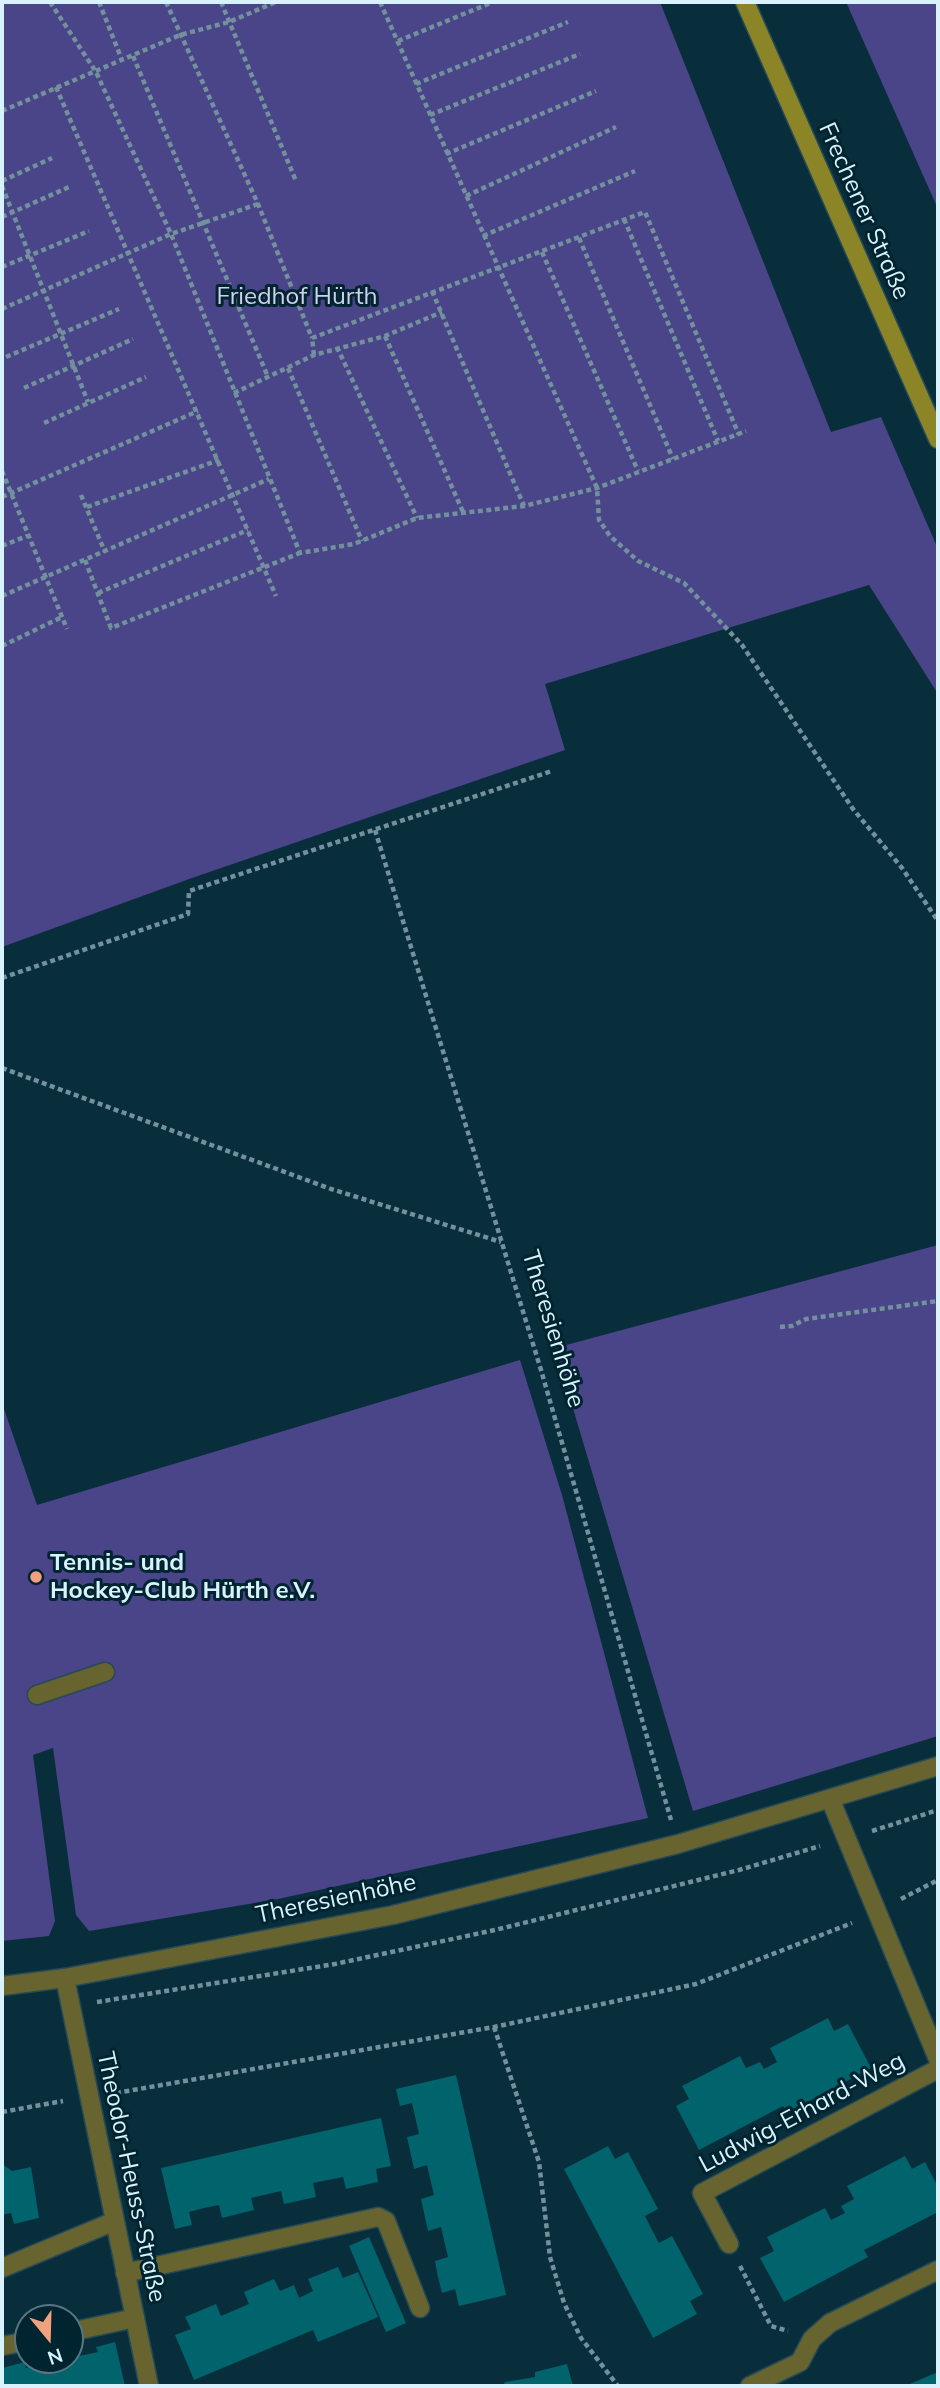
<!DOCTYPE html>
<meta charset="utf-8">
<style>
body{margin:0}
#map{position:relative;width:940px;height:2388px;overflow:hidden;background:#092e3b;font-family:Mulish,sans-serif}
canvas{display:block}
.frame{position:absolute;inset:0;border:4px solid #d9f3fe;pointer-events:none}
.north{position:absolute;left:14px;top:2304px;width:70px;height:70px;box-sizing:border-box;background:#002430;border:2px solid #577782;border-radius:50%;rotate:161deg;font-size:19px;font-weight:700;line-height:28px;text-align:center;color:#d9f3fe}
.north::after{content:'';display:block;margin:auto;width:24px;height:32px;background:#f1a17d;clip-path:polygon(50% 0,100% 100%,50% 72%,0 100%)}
</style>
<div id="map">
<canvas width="940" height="2388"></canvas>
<div class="frame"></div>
<div class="north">N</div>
</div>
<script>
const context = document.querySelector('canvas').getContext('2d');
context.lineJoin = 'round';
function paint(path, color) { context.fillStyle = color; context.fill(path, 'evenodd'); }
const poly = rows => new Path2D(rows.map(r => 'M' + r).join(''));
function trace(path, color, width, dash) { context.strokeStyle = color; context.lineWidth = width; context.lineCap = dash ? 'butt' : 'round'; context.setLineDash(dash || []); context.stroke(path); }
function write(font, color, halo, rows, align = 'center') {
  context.font = font + ' Mulish,sans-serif'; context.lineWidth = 6; context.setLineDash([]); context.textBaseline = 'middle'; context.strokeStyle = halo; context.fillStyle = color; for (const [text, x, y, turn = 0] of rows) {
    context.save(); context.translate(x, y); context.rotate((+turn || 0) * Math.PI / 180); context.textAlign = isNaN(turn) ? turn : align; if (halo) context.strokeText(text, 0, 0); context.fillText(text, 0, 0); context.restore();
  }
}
paint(poly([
 [2,2,660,2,831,432,881,417,938,549,938,694,869,585,545,684,565,750,192,878,2,947],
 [846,2,938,2,938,209],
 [938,1245,938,1736,693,1811,555,1348],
 [520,1360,562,1495,648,1818,278,1899,89,1931,76,1915,53,1748,33,1755,55,1921,49,1936,2,1941,2,1403,37,1505]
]), '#4a4488');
paint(poly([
 [828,2018,834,2031,848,2024,871,2068,787,2113,783,2106,699,2150,676,2106,689,2099,682,2086,740,2056,746,2068,760,2062,764,2069,777,2062,770,2048],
 [456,2075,506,2295,459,2306,455,2289,442,2293,438,2277,435,2261,448,2257,441,2227,428,2231,421,2199,434,2195,427,2165,414,2169,407,2137,419,2134,412,2103,400,2106,396,2089],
 [381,2118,391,2166,376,2169,378,2182,346,2189,343,2177,313,2183,316,2197,284,2204,281,2191,251,2198,254,2210,222,2218,219,2205,204,2208,189,2212,192,2225,175,2229,161,2168],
 [608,2146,615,2159,628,2152,658,2209,645,2216,652,2230,659,2243,672,2236,703,2294,690,2301,697,2314,653,2338,564,2169],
 [905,2156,912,2169,925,2162,938,2187,938,2212,864,2250,868,2257,784,2302,760,2258,774,2251,767,2237,825,2208,831,2220,845,2213,841,2206,854,2199,847,2186],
 [2,2164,12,2171,31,2167,39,2218,14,2224,11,2213,2,2215],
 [369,2237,406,2323,386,2332,349,2246],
 [338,2267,343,2278,358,2272,378,2317,318,2342,313,2330,194,2380,175,2335,191,2329,185,2317,216,2304,221,2316,249,2304,244,2292,274,2279,280,2291,294,2285,299,2298,313,2291,308,2279],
 [115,2342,125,2386,2,2386,2,2368,25,2362,26,2368,45,2364,44,2360,70,2360,70,2352,78,2350,79,2356,98,2352,96,2347],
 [567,2364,573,2386,502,2386,505,2382,535,2377,535,2372],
 [938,2372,938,2386,905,2386]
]), '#01636c');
const service = poly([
 [37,1695,105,1672],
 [70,2332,135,2318],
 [2,2346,28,2341]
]);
const minor = poly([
 [831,1801,938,2059],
 [65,1978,149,2386],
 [729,2244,702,2193,938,2069],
 [2,2268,115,2221],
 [125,2273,378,2217,386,2221,420,2308],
 [750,2386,800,2362,812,2339,830,2323,938,2270]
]);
const tertiary = poly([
 [2,1986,65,1978,393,1915,678,1844,938,1766]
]);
const secondary = poly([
 [745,2,938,439]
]);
trace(service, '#264a56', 21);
trace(minor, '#264a56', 21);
trace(tertiary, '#264a56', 21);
trace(secondary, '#264a56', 21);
trace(poly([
 [50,2,96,72,171,234,300,553,354,544,417,518,524,506,597,488,746,431],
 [99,2,122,60],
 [166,2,258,204,312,338],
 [221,2,296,181],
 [380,2,597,488,599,520,610,536,638,561,684,583,742,645,853,809,902,868,938,921],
 [398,41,493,2],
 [133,56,268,377],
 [416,84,568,22],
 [56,87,276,596],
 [2,111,180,35,229,22,276,2],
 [430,115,580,54],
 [446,154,596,91],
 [2,181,52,158],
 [2,186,88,402],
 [466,196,616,127],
 [2,217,69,187],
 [624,219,718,441],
 [483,236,635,171],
 [579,238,673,459],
 [542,252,638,471],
 [2,267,89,231],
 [432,291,524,506],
 [2,309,171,234,258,204],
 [385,336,463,512],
 [337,347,417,518],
 [314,355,312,338,645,212,739,435],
 [6,357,119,309],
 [288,368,362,541],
 [24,388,133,339],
 [234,393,314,355,385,336,442,312],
 [44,423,146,377],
 [2,471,67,629],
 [81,495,105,552],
 [2,497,198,411],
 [87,507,219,460],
 [2,546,27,536],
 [85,560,111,628,300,553],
 [98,593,248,530],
 [2,596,269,479],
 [2,646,62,617],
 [375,830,541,1370,671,1820],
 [2,978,188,914,189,891,552,771],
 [2,1068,331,1189,501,1242],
 [780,1327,792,1326,806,1319,938,1301],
 [872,1831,938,1810],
 [901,1899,938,1880],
 [97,2002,335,1964,495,1930,739,1870,820,1846],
 [494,2027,539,2162,550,2257,564,2303,581,2338,618,2386],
 [116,2093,494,2027,696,1984,852,1923],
 [2,2112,63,2101],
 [740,2266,771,2326,788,2331]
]), '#72919d', 4.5, [5, 3.5]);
trace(service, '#68642f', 18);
trace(minor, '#68642f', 18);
trace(tertiary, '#68642f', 18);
trace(secondary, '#8c8527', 18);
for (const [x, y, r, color] of [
 [36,1577,7,"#f1a17d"]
]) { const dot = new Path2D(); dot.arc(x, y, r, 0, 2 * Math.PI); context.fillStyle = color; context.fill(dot); trace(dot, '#002430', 2.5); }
write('24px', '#d9f3fe', '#002430', [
 ["Frechener Straße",864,211,66],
 ["Theresienhöhe",553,1329,73],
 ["Theresienhöhe",336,1899,-12],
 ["Ludwig-Erhard-Weg",802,2113,-28],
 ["Theodor-Heuss-Straße",131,2177,78]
]);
write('24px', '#d0d0ec', '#002430', [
 ["Friedhof Hürth",297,297]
]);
write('bold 24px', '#d9f3fe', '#002430', [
 ["Tennis- und",50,1563],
 ["Hockey-Club Hürth e.V.",50,1591]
], 'left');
</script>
